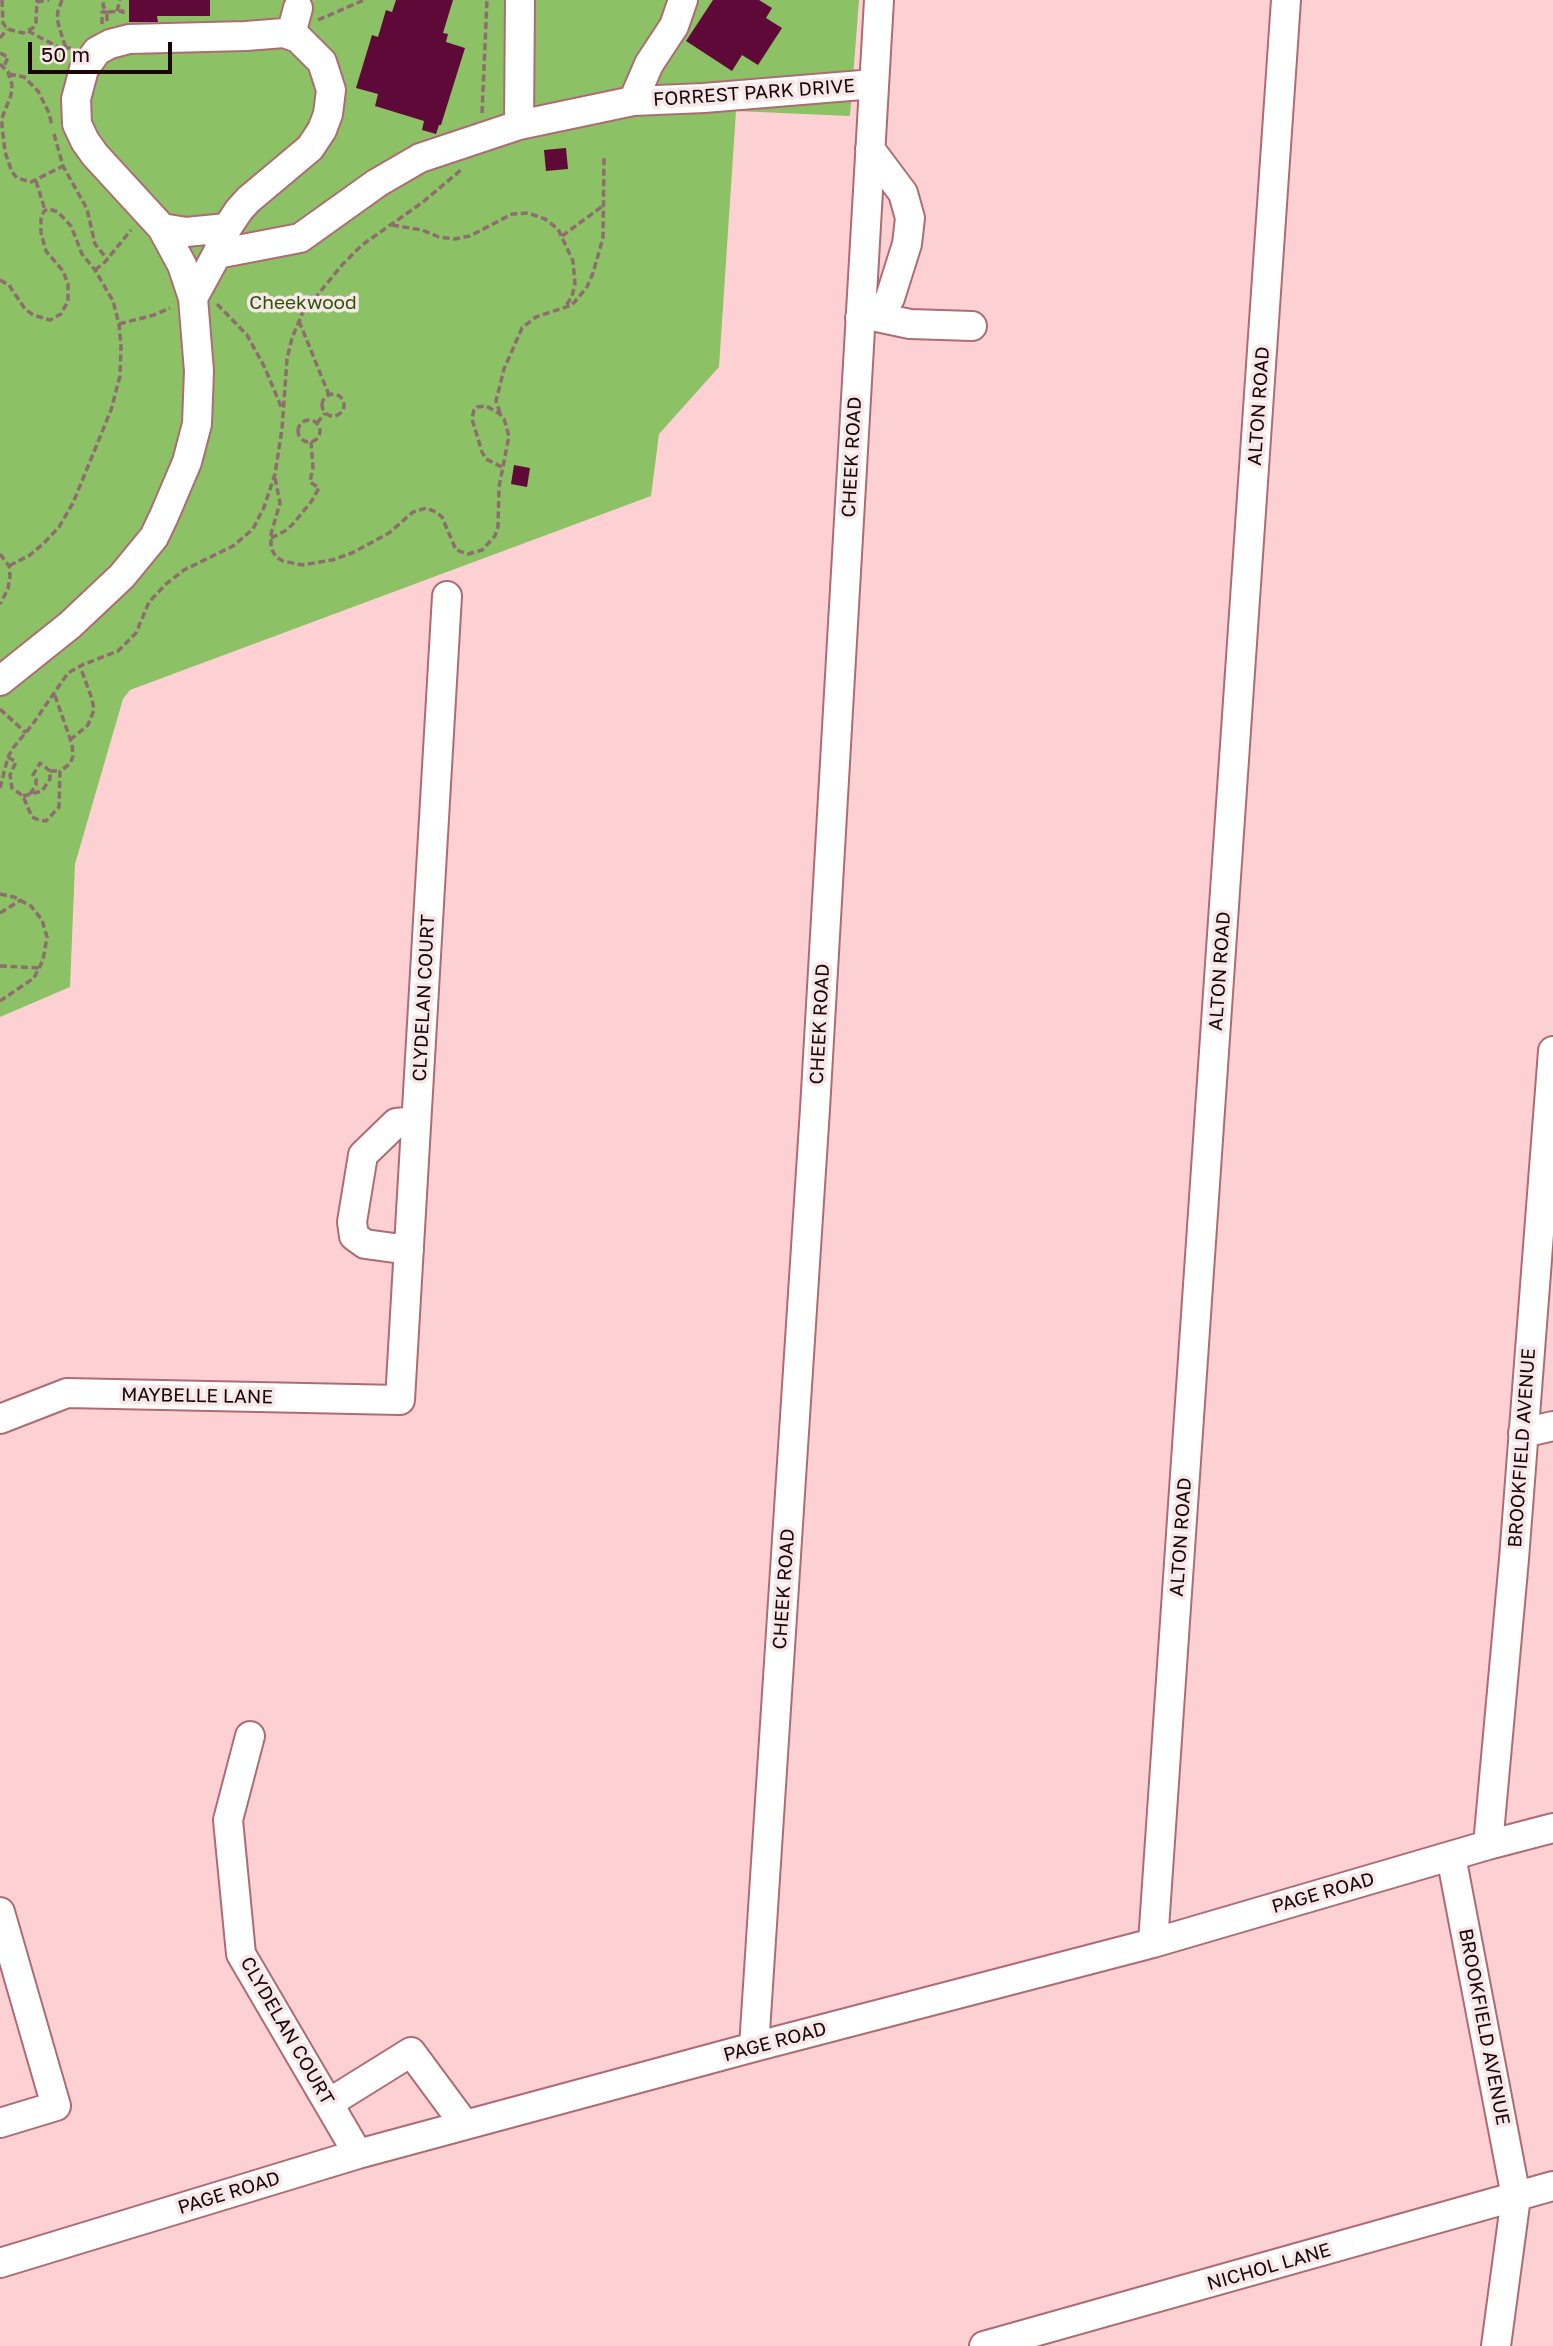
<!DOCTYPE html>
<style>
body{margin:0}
#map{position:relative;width:1553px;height:2346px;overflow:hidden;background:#fdd1d4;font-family:"Golos Text",sans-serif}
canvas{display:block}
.scale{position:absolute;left:28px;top:42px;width:144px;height:32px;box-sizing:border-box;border:4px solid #1b0507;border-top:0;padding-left:9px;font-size:21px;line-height:24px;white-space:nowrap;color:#1b0507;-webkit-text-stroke:5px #f6e7e8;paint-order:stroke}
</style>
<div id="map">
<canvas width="1553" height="2346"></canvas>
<div class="scale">50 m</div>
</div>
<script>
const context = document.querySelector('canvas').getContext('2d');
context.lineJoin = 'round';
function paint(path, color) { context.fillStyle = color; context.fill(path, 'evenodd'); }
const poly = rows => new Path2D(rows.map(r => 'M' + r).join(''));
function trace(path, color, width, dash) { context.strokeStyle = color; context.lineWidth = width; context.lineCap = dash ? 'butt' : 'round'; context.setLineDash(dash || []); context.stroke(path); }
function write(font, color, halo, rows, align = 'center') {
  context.font = font + ' "Golos Text",sans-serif'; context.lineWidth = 7; context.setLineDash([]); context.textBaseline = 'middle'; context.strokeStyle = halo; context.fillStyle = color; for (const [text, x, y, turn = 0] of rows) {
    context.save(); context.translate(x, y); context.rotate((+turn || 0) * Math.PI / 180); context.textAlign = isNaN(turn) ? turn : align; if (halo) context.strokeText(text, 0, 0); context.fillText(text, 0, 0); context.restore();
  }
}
paint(poly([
 [0,0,859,0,850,116,736,111,719,367,659,434,651,496,130,690,123,699,75,864,70,987,0,1017]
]), '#8dc165');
paint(poly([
 [129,0,210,0,210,16,157,16,158,22,129,22],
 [396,0,453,0,443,33,448,34,446,42,465,48,441,125,439,125,436,134,422,130,424,121,375,106,378,94,356,88,372,35,378,37,386,10,392,12],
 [713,0,759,0,772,8,766,18,782,28,758,65,742,55,732,71,686,41],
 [566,148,568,169,546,171,544,150],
 [514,465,530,468,527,487,511,484]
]), '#5f0939');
const minor = poly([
 [291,34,298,8],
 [633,101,649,64,674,26,683,0],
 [519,125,520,0],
 [162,228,186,232,227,228],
 [193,298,182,265,162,228,95,155,85,141,77,124,76,99,84,69,97,51,110,44,129,39,246,36,284,33,298,38,322,62,331,90,328,114,322,130,310,148,248,200,239,210,227,228,217,254],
 [872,316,910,324,972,326],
 [860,318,872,316,883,310,890,298,907,244,910,218,903,193,870,149],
 [0,681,70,625,122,576,154,537,164,516,187,462,197,424,199,371,193,298,217,254,300,238,377,183,420,158,519,125,633,101,704,98,874,84],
 [409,1250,365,1244,354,1236,352,1222,363,1155,396,1123,416,1121],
 [0,1419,67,1393,400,1400,447,596],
 [1523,1433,1553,1426],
 [250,1736,228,1820,241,1954,358,2154],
 [1488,1845,1514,1559,1553,1051],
 [1451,1856,1516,2197,1496,2346],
 [0,1912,56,2106,0,2123],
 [1153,1943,1286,0],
 [754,2047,815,1109,879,0],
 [329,2103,411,2052,465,2125],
 [0,2263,358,2154,754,2047,1153,1943,1488,1845,1553,1828],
 [984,2346,1553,2186]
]);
trace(minor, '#ad6c73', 32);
trace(poly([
 [2,0,3,23,7,29,23,33,33,28,36,22,37,0],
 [62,0,58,11,57,19,64,43,67,48],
 [37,2,49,0],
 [117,11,120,0],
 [318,20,364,0],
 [107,21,107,12,123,11,123,16],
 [102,24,102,12,107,12,103,6,104,0],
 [28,31,60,48,71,48],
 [0,38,7,29],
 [0,53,8,57,4,67],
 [0,64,8,72,12,85,11,95,2,118,2,126,5,152,12,172,17,178,31,182,63,166],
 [9,74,24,77,38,91,49,113,52,126],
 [482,113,487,0],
 [54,134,63,166,87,209,95,244,107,259],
 [36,181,45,210],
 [392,225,422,230,439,237,455,239,470,236,512,214,528,213,545,219,558,229,573,261,575,284,572,296,566,306],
 [562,236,604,205],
 [95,270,105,262,131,230],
 [0,280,9,285,25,309,33,315,50,320,61,314,68,301,68,284,63,271,46,251,41,233,41,219,44,211,49,209,58,212,71,226,82,254,95,270,113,301,119,324,121,346,120,376,111,410,73,503,59,527,44,543,30,555,9,566],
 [217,304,247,335,265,368,282,409],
 [299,321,329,395],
 [119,324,154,315,170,308],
 '322 405a11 11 0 1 1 22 0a11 11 0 1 1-22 0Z',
 [500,413,496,401,504,369,522,328,536,317,572,305,587,287,593,273,603,238,604,158],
 '298 431a11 11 0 1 1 22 0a11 11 0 1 1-22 0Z',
 [317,423,325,413],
 [275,478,280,503,271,534,271,548,276,557,283,561,302,565,332,560,352,553,389,533,413,512,426,508,436,512,442,517,456,550,468,554,482,550,495,536,498,527,499,487,509,436,504,419,500,414,486,406,477,407,474,410,472,419,482,452,486,459,502,467],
 [271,538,285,531,292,525,311,502,319,488,310,482,313,467,311,442],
 [0,554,9,566,10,576,8,589,0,604],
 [0,709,26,733],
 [70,740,88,725,94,710,92,699,80,666],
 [8,757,16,762,10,775,12,788,23,796,32,817,39,820,46,821,59,807,60,771,70,764,73,756,72,744,54,693],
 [0,788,8,757,13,748,32,725,68,673,82,665,118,651,136,633,149,602,166,584,184,570,233,546,253,529,264,507,275,474,282,429,287,359,292,338,302,314,342,265,362,245,423,202,461,170],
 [30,794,36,785,36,779,33,775,40,763,50,771],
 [23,796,42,791,50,779,50,771,60,771],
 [0,894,14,897,31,906,42,920,47,937,43,960,34,978,0,1001],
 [0,913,21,900],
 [0,966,40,968]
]), '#8e6d6f', 3.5, [7, 3.5]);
trace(minor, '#fff', 28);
write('19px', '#1b0507', '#f6e7e8', [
 ["FORREST PARK DRIVE",754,93,-4],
 ["ALTON ROAD",1259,406,-86],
 ["CHEEK ROAD",852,457,-87],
 ["ALTON ROAD",1220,971,-86],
 ["CLYDELAN COURT",424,998,-87],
 ["CHEEK ROAD",820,1024,-87],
 ["MAYBELLE LANE",197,1396,1],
 ["BROOKFIELD AVENUE",1522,1448,-86],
 ["ALTON ROAD",1181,1537,-86],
 ["CHEEK ROAD",784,1589,-86],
 ["PAGE ROAD",1323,1893,-16],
 ["BROOKFIELD AVENUE",1484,2027,79],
 ["CLYDELAN COURT",287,2031,60],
 ["PAGE ROAD",775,2042,-15],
 ["PAGE ROAD",229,2193,-17],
 ["NICHOL LANE",1269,2267,-16]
]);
write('19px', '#2e5403', '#f6e7e8', [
 ["Cheekwood",303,303]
]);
</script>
